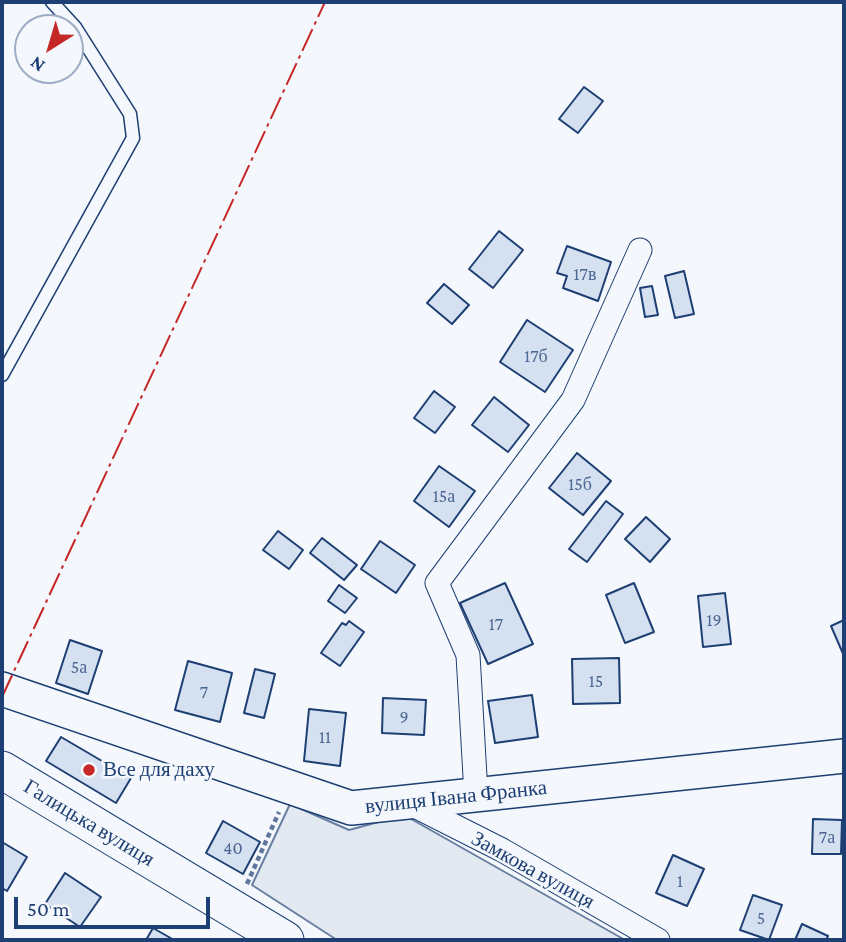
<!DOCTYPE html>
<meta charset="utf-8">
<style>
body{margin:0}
#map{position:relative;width:846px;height:942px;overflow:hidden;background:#f4f7fb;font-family:"Crimson Pro",serif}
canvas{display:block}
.frame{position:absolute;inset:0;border:4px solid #1d3f73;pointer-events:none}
.north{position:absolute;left:14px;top:14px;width:70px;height:70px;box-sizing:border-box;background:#f4f7fb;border:2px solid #9eadc5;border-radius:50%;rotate:217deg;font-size:19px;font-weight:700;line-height:28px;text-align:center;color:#1d3f73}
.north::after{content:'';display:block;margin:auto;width:24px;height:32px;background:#c62828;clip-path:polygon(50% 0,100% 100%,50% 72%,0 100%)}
.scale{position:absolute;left:14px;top:897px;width:196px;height:32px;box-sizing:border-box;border:4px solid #1d3f73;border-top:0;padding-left:9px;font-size:21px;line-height:24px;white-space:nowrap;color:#1d3f73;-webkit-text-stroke:5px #f4f7fb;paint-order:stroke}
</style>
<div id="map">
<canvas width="846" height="942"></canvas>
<div class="frame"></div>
<div class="north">N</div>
<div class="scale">50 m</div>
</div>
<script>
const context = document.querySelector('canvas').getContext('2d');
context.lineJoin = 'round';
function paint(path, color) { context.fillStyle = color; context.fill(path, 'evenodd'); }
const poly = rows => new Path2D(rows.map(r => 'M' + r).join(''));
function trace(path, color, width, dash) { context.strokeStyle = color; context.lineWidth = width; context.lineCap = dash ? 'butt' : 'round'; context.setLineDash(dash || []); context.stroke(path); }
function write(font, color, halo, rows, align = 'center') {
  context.font = font + ' "Crimson Pro",serif'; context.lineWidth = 5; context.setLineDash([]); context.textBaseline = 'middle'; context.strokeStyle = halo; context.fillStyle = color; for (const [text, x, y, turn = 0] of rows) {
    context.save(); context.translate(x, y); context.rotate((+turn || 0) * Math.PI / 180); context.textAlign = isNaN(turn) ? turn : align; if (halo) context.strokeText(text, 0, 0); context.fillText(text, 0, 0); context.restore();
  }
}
const green = poly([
 [290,804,349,830,404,815,625,940,337,940,252,885,290,804]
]);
paint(green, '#e3e9f0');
trace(green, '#687fa3', 2);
const building = poly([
 [584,87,603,101,578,133,559,119,584,87],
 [499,231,523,250,493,288,469,269,499,231],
 [567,246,611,262,598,301,563,288,567,276,557,273,567,246],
 [684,271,694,314,675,318,665,276,684,271],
 [444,284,469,305,452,324,427,303,444,284],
 [652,286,658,315,645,317,640,288,652,286],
 [527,320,573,350,545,392,500,362,527,320],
 [434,391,455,407,435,433,414,418,434,391],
 [494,397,529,425,508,452,472,425,494,397],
 [577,453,611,481,583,515,549,488,577,453],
 [439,466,475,491,449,527,414,501,439,466],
 [606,501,623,514,587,562,569,549,606,501],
 [646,517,670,539,650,562,625,539,646,517],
 [278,531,303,550,289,569,263,550,278,531],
 [322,538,357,565,344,580,310,553,322,538],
 [380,541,415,565,396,593,361,569,380,541],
 [505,583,533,644,488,664,460,603,505,583],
 [634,583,654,632,625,643,606,595,634,583],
 [339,585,357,598,345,613,328,601,339,585],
 [725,593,731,644,703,647,698,596,725,593],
 [844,620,844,656,831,626,844,620],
 [349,621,364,632,340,666,321,653,342,623,346,625,349,621],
 [70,640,102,651,88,694,56,683,70,640],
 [619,658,620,703,573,704,572,659,619,658],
 [188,661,232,673,220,722,175,710,188,661],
 [255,669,275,674,264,718,244,713,255,669],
 [532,695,538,737,495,743,488,701,532,695],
 [383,698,426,700,424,735,382,733,383,698],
 [309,709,346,713,340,766,304,761,309,709],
 [61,737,131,778,116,803,46,761,61,737],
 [813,819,842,820,841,854,812,854,813,819],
 [223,821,260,842,243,874,206,853,223,821],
 [2,842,27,857,7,891,2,888,2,842],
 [673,855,704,869,687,906,656,893,673,855],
 [65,873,101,897,80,927,45,904,65,873],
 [753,895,782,905,769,940,740,930,753,895],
 [802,924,828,936,826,940,795,940,802,924],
 [153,928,174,940,146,940,153,928]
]);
paint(building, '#d5e0f0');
trace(building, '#1d3f73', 2);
const lane = poly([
 [2,375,133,138,130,114,75,27,52,2]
]);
const street = poly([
 [476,794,468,655,437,583,573,400,640,250],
 [407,802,502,850,658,940]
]);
const secondary = poly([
 [2,689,351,808,844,756]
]);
const primary = poly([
 [2,770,285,940]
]);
trace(lane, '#1d3f73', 15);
trace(street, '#1d3f73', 25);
trace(secondary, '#1d3f73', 36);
trace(primary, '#1d3f73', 39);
trace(poly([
 [247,884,279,812]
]), '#5e769c', 4.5, [5, 3.5]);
trace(lane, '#f4f7fb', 12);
trace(street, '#f4f7fb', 23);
trace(secondary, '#f4f7fb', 33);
trace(primary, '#f4f7fb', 37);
trace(poly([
 [2,697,325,2]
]), '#c62828', 2, [24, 5, 3.5, 5]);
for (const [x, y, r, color] of [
 [89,770,7,"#c62828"]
]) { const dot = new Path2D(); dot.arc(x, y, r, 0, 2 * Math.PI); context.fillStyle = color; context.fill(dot); trace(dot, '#f4f7fb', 2.5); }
write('18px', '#4b6792', null, [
 ["17в",585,274],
 ["17б",536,356],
 ["15б",580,484],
 ["15а",444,496],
 ["19",714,620],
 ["17",496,624],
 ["5а",79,667],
 ["15",596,681],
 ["7",204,692],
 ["9",404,717],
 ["11",325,737],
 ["7а",827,837],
 ["40",233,848],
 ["1",680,881],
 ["5",761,918]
]);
write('21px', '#1d3f73', '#f4f7fb', [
 ["Все для даху",103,770]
], 'left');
write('21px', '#1d3f73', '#f4f7fb', [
 ["вулиця Івана Франка",456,797,-6],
 ["Галицька вулиця",89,823,31],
 ["Замкова вулиця",533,870,29]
]);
</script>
